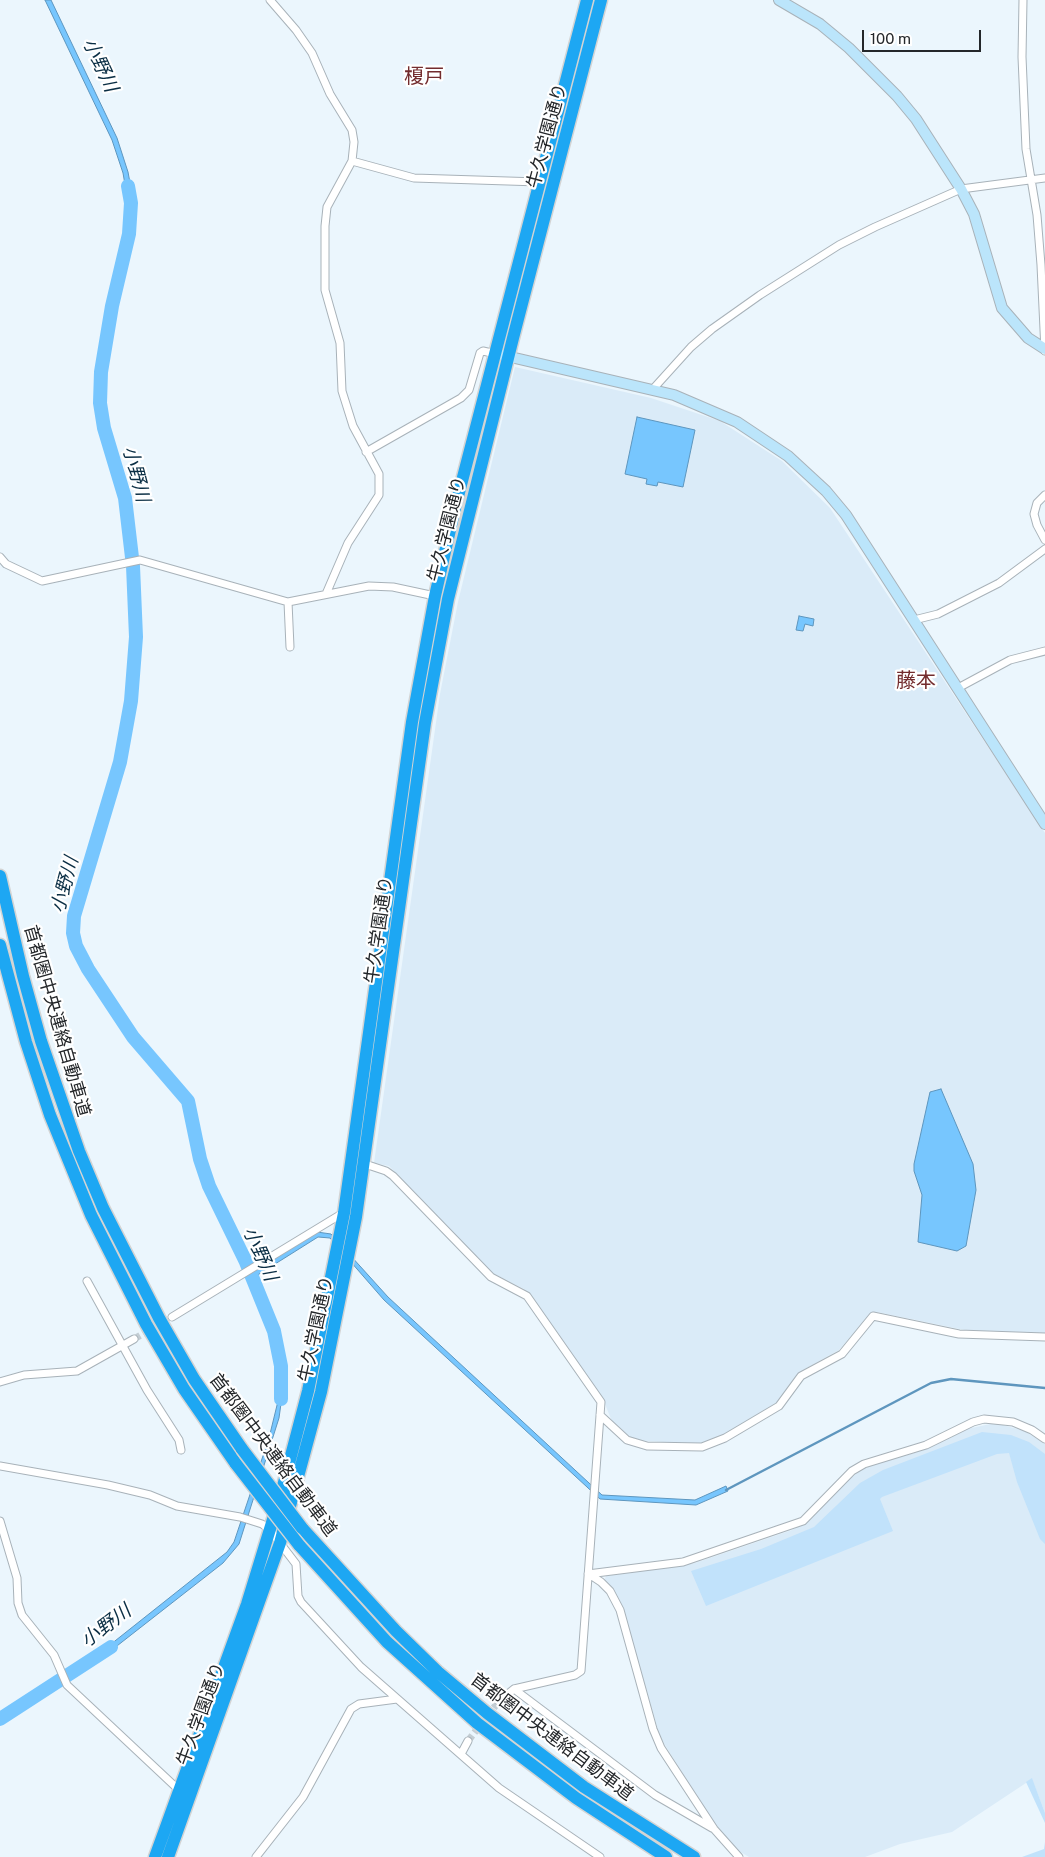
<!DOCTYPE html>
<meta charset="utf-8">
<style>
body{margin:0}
#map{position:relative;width:1045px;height:1857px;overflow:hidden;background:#ebf6fd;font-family:"Public Sans",sans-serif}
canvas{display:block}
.scale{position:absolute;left:862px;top:30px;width:119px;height:22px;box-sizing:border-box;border:2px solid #24272a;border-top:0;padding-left:6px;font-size:15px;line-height:18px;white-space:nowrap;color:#24272a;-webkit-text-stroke:4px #fff;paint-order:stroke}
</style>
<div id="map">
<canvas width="1045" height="1857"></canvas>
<div class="scale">100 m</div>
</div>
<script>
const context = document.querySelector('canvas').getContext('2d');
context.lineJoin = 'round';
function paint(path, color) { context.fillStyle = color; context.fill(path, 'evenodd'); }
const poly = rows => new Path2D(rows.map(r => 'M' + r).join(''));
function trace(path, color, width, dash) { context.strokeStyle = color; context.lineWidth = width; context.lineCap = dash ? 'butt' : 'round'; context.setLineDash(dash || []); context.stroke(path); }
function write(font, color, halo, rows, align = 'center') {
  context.font = font + ' "Public Sans","Noto Sans JP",sans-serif'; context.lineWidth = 4.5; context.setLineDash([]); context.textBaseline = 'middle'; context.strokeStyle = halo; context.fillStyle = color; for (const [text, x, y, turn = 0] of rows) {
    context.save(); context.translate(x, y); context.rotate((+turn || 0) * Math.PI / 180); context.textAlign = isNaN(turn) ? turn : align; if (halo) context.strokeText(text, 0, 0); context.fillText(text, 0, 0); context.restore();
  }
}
paint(poly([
 [515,367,651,398,720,421,782,461,830,508,1045,833,1045,1333,974,1332,877,1312,871,1313,839,1350,805,1369,776,1403,727,1434,709,1442,696,1444,633,1440,613,1424,603,1399,524,1289,492,1273,389,1166,374,1163,440,694,458,602],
 [995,1423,1025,1431,1045,1444,1045,1813,1032,1779,952,1832,900,1844,865,1857,749,1857,734,1848,709,1816,660,1737,623,1609,613,1591,604,1581,606,1576,695,1563,792,1530,810,1520,848,1480,863,1469,883,1461,914,1453,967,1429]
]), '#daebf8');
paint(poly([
 [982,1432,1011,1435,1029,1442,1045,1454,1045,1544,1040,1539,1017,1482,1009,1453,997,1454,882,1497,880,1499,893,1531,706,1606,691,1571,761,1549,814,1527,860,1483,883,1470],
 [1032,1778,1045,1813,1045,1823,1026,1782],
 [1045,1842,1045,1857,1022,1857,1044,1849]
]), '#c1e2fb');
const water = poly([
 [45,0,51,0,117,138,128,172,134,204,128,202,123,173,112,140,45,0],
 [637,417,695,430,683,487,658,482,657,486,646,484,647,479,625,474,637,417],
 [799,616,814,619,813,626,805,624,803,631,796,630,799,616],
 [941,1089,973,1164,976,1190,966,1246,957,1251,918,1242,922,1195,914,1171,914,1164,930,1092,941,1089],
 [317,1232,331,1234,388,1297,602,1495,695,1500,726,1486,728,1491,696,1505,600,1499,384,1300,330,1238,318,1237,256,1276,253,1272,317,1232],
 [280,1382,284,1382,279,1418,239,1544,223,1563,99,1660,96,1656,227,1552,234,1542,269,1438,279,1397,280,1382]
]);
paint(water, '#77c6fe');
trace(water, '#5e96be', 1);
trace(poly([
 [251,1276,254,1274],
 [726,1490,931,1383,951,1379,1045,1388]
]), '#5e96be', 2.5);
trace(poly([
 [128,186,131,203,129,234,112,306,101,372,100,403,104,428,125,498,133,566,136,637,131,701,120,762,74,916,73,933,76,946,88,969,133,1037,188,1101,200,1159,209,1186,246,1262,274,1331,281,1366,281,1399],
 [0,1719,111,1647]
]), '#77c6fe', 14);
trace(poly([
 [134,1339,172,1317],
 [468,1741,499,1701]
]), '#c3cdd3', 7, [7, 3.5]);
const street = poly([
 [270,0,296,30,312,53,330,94,352,130,354,142,352,161,327,207,325,226,325,290,340,343,342,391,353,426,379,474,379,495,348,543,326,594],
 [1023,0,1022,57,1026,149,1037,215,1041,265,1045,351],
 [352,161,414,178,539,182],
 [653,389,691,347,712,329,760,295,839,245,875,227,961,189,1045,178],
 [366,452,461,398,469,390,480,353,483,351,496,354],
 [1045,495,1037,503,1034,514,1037,525,1045,540],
 [0,557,6,564,42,581,140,560,288,602,369,586,393,587,435,596],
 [288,602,290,647],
 [914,620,938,614,999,583,1045,549],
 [958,688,1010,660,1045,651],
 [362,1163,386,1171,393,1176,491,1277,527,1296,601,1402,581,1671,575,1675,514,1689,499,1701],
 [87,1281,147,1390,179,1440,181,1450],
 [172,1317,343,1213],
 [0,1382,24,1375,77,1371,134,1339],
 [600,1415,627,1440,647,1446,702,1447,725,1438,779,1406,801,1376,842,1354,873,1316,959,1334,1045,1337],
 [0,1466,108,1485,150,1495,177,1506,240,1517,262,1524,270,1530,296,1564,298,1596,301,1602,361,1667,499,1788,600,1857],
 [0,1521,17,1578,18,1603,22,1615,54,1655,67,1685,180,1791],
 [588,1574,683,1562,803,1521,852,1471,864,1464,926,1445,973,1422,984,1419,1013,1422,1032,1430,1045,1439],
 [589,1574,601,1582,610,1591,620,1610,653,1729,661,1748,714,1829,739,1857],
 [514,1689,655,1795,712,1828],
 [461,1754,468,1741],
 [256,1857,303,1797,351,1709,359,1704,397,1699]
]);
const secondary = poly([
 [779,0,820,24,849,48,897,96,916,119,961,189,974,214,1002,308,1028,338,1045,349],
 [502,355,674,395,737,422,788,456,826,491,846,515,1045,824]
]);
const highway = poly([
 [0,876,23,976,41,1041,79,1151,103,1208,159,1318,194,1379,242,1449],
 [0,945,26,1042,50,1115,91,1215,146,1324,184,1389,236,1464],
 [302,1528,396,1631,438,1672,487,1713,584,1787,694,1857],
 [299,1545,387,1642,477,1723,576,1798,666,1857],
 [155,1857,247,1604,282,1490,308,1391,344,1213,412,722,435,596,455,508,587,0],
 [168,1857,280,1543,321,1392,356,1217,425,723,448,599,513,338,601,0]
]);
trace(street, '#a8b2b9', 9);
trace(secondary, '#a8b2b9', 12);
trace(highway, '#d3d4d4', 15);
trace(street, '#fff', 7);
trace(secondary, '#bbe5fb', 10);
trace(highway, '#1da7f3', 12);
const highwayBridge = poly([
 [242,1449,302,1528],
 [236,1464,299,1545]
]);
trace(highwayBridge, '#d3d4d4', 15, []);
trace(highwayBridge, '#1da7f3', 12);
write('18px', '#24272a', '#fff', [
 ["牛久学園通り",547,136,-75],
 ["牛久学園通り",447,529,-76],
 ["牛久学園通り",379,930,-82],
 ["首都圏中央連絡自動車道",57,1021,74],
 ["牛久学園通り",316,1329,-78],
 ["首都圏中央連絡自動車道",273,1455,53],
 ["牛久学園通り",201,1714,-70],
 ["首都圏中央連絡自動車道",552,1737,37]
]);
write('italic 19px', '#0a2e44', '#fff', [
 ["小野川",100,65,65],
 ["小野川",136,474,75],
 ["小野川",65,885,-75],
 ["小野川",260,1254,66],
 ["小野川",106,1626,-37]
]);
write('20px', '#732c2e', '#fff', [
 ["榎戸",424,77],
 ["藤本",916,681]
]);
</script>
